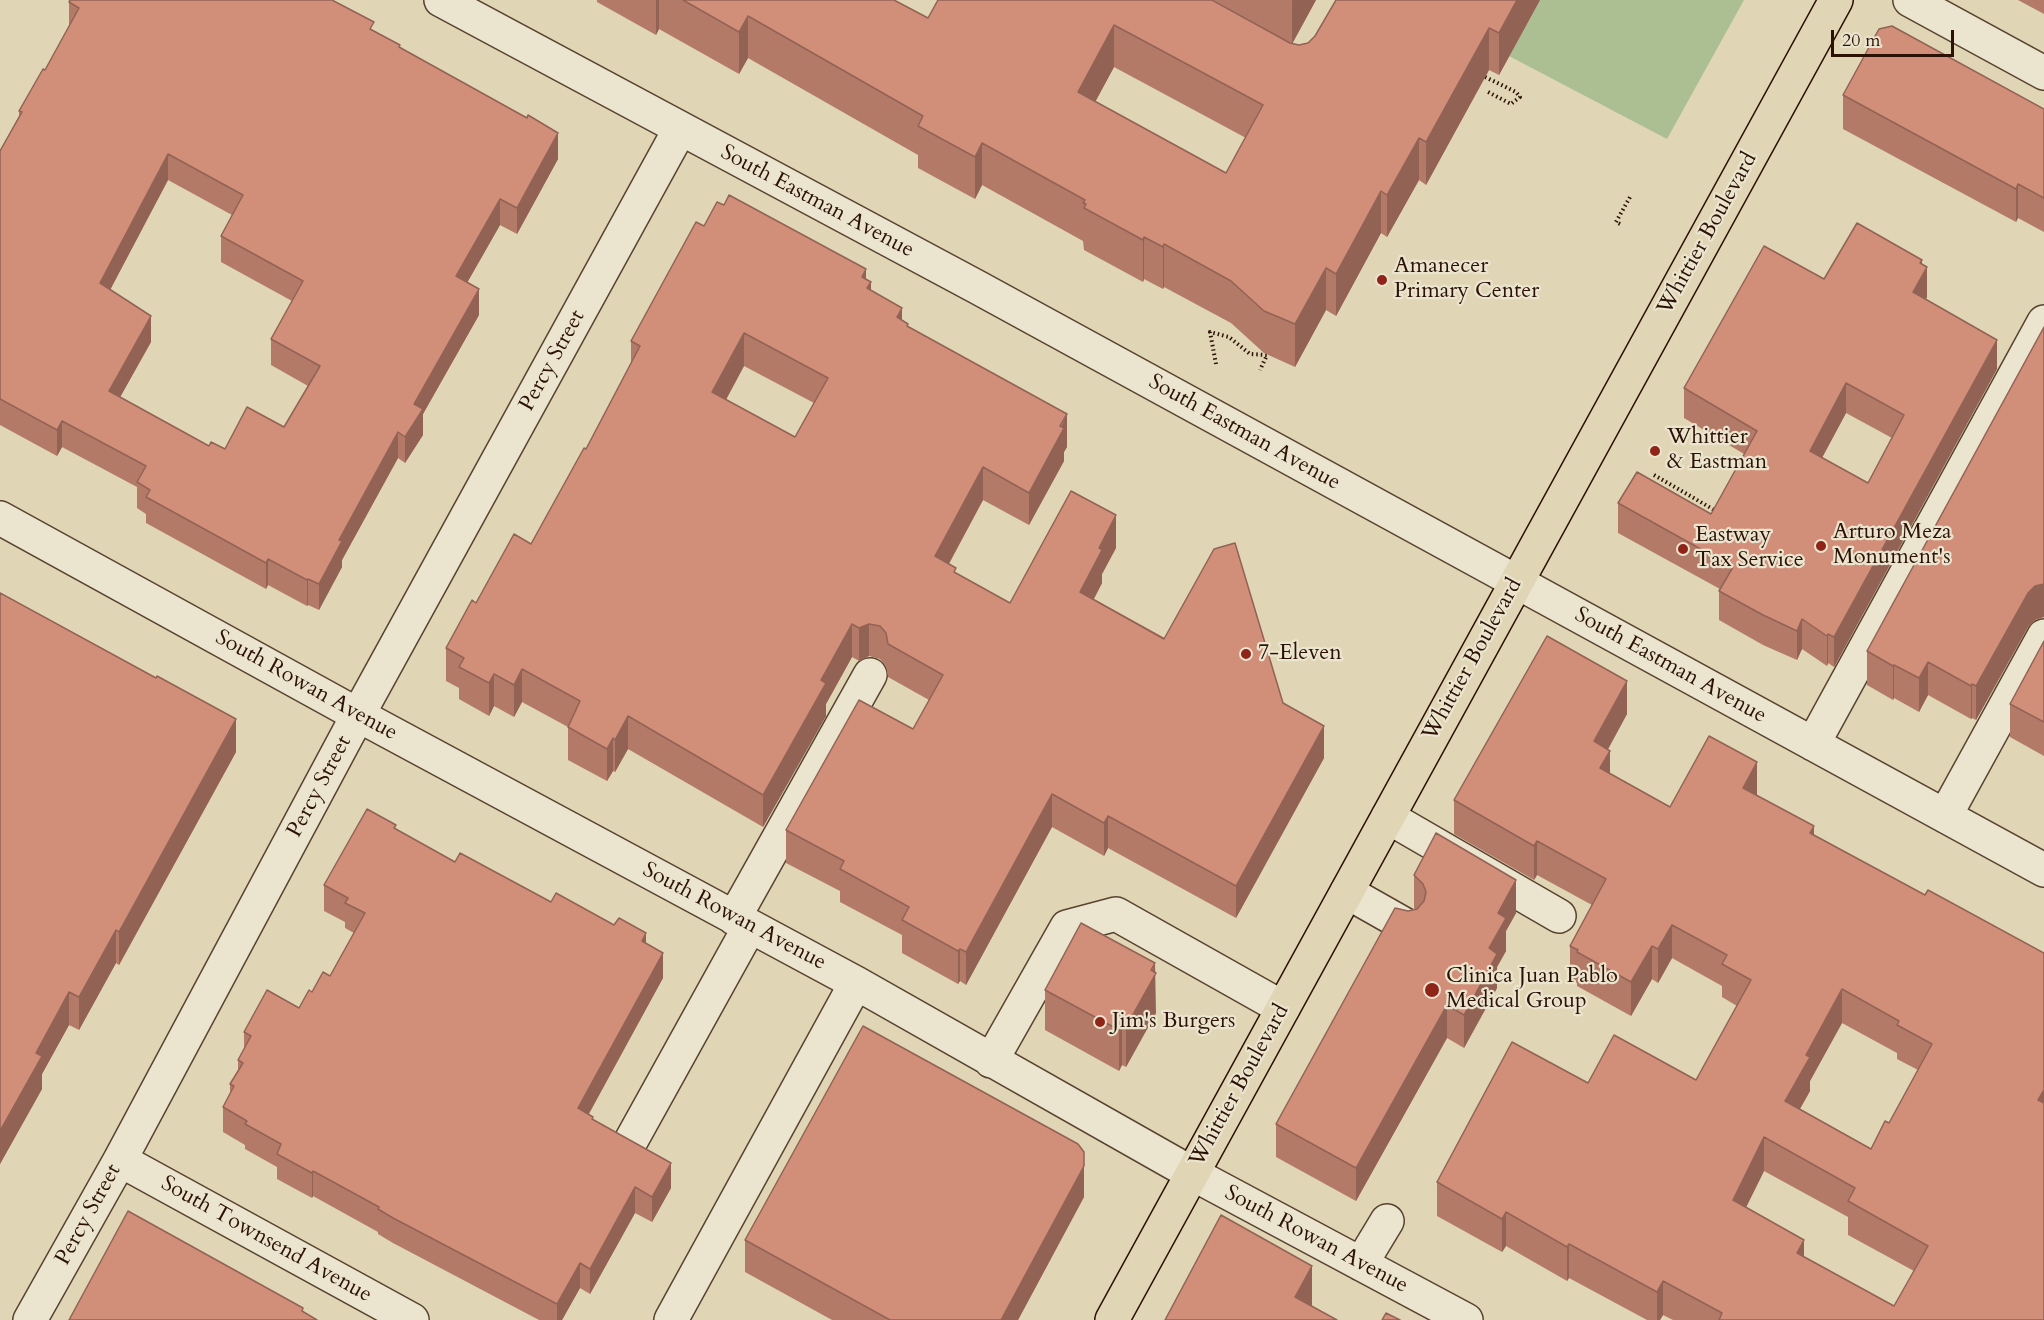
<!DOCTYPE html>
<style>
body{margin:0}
#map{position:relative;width:2044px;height:1320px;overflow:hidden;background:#e0d6b5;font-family:Cardo,serif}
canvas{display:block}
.scale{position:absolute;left:1831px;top:30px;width:123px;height:27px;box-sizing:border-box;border:3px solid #2b1204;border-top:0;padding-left:8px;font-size:18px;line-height:21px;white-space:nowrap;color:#2b1204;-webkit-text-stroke:4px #ebe4cf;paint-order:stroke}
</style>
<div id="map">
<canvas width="2044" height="1320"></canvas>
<div class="scale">20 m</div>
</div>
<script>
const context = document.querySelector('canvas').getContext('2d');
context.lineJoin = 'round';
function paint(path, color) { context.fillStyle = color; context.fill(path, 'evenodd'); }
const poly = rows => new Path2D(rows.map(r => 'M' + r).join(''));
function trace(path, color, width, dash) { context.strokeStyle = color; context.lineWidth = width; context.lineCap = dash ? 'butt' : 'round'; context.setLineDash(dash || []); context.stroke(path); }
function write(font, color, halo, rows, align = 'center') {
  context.font = font + ' Cardo,serif'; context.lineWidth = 4.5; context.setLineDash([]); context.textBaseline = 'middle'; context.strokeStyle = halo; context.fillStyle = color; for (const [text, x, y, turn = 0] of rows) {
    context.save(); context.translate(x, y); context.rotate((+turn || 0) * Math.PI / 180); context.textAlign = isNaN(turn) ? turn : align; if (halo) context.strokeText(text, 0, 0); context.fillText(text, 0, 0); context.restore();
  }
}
paint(poly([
 [1540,0,1744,0,1667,139,1509,56]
]), '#acbf92');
const minor = poly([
 [441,0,977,287,2044,870],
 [1910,0,2044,73],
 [0,518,358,715,856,983,1193,1174,1466,1320],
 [1813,744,2044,322],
 [1945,816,2044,636],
 [1388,817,1559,916],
 [1347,892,1407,926],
 [734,918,870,675],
 [991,1061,1067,927,1116,914,1283,1008],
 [632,1139,750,926],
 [120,1160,412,1320],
 [1361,1264,1387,1221],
 [30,1320,120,1160,358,715,680,129],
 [671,1320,856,983]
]);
const major = poly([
 [1112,1320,1836,0]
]);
trace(minor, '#584330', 36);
trace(major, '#2b1204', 36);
trace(poly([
 [1481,75,1516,92,1520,97,1511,104,1488,92],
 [1620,224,1616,222,1630,197],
 [1216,364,1210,332,1229,337,1250,354,1267,355,1260,370],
 [1654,475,1716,511]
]), '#2b1204', 4, [1.5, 3]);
trace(minor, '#ebe4cf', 33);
trace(major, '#e0d6b5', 33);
paint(poly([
 [597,0,894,0,928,18,938,0,1290,43,1299,45,1540,0,1499,75,1489,70,1426,185,1419,180,1387,237,1381,233,1336,316,1326,310,1295,367,1264,353,1231,323,1164,287,1163,289,1144,279,1143,282,1084,250,1083,241,982,185,975,199,918,168,918,155,748,58,739,74,659,29,656,35,597,2],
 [1114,67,1246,138,1226,173,1095,102],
 [1213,0,1316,0,1292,44],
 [2018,0,2044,0,2044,14],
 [69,2,374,31,400,47,558,159,517,234,500,225,467,283,479,315,423,414,423,435,405,463,398,458,342,560,342,567,319,610,308,605,307,606,268,585,266,589,146,523,146,514,137,508,137,487,62,447,57,456,0,425,0,151,19,116,19,111,45,70,69,28],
 [168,180,232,215,221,236,221,262,292,301,271,339,271,365,308,386,284,427,225,449,209,446,120,397,151,342,110,290],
 [1843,95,2044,109,2044,232,2018,218,2016,222,1843,129],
 [704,226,866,279,871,291,908,327,1067,447,1064,452,1064,461,1029,525,983,500,949,564,956,573,1010,603,1116,548,1102,574,1102,583,1094,599,1283,703,1324,758,1236,918,1108,848,1104,856,1052,827,966,985,960,981,958,984,902,953,902,935,840,902,840,891,786,863,786,830,913,729,929,700,888,677,886,666,880,659,869,656,859,661,852,657,826,704,826,716,763,827,628,749,615,772,613,771,607,781,568,760,568,727,522,702,514,717,494,706,489,716,459,699,459,688,446,681,446,648,476,603,531,544,586,449,631,363,631,341],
 [744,366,814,403,795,437,726,400],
 [1922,264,1927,297,1926,299,1997,369,1834,667,1828,663,1827,666,1802,649,1797,660,1763,645,1719,620,1719,591,1720,589,1618,533,1618,503,1711,514,1744,454,1684,418,1684,388,1824,279],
 [1846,413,1892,438,1868,483,1822,458],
 [0,593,236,752,119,965,116,963,79,1030,69,1025,42,1074,42,1089,0,1164],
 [2035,620,2028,627,1976,720,1972,718,1971,719,1928,695,1919,712,1894,698,1893,700,1867,685,1867,651],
 [2044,641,2044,756,2010,737,2010,704],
 [1627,714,1608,749,1610,774,1670,807,1757,795,1814,835,1925,895,2044,1320,1673,1320,1663,1315,1660,1320,1647,1320,1569,1278,1567,1281,1506,1246,1502,1252,1437,1216,1437,1182,1588,1083,1696,1080,1737,1006,1722,997,1722,986,1672,958,1658,983,1652,979,1631,1016,1577,986,1577,983,1570,979,1570,946,1592,905,1537,875,1534,880,1454,834,1454,800],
 [1842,1023,1897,1053,1897,1059,1918,1070,1889,1123,1871,1149,1800,1109,1810,1091,1810,1081],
 [1764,1171,1848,1217,1848,1235,1914,1271,1894,1306,1804,1257,1746,1207],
 [396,829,455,862,551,902,646,944,663,978,588,1114,593,1120,671,1188,652,1222,635,1213,590,1294,580,1288,562,1320,539,1320,393,1243,378,1234,378,1232,313,1196,312,1198,277,1179,277,1167,245,1149,245,1145,223,1132,223,1107,230,1093,230,1084,238,1071,238,1060,244,1049,244,1032,299,1008,312,992,330,976,354,933,345,928,345,922,324,911,324,885],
 [1414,875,1516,913,1506,931,1506,951,1497,967,1497,988,1464,1048,1447,1038,1356,1201,1276,1157,1276,1124,1408,911,1415,909,1414,908],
 [1045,990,1156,1013,1126,1067,1122,1065,1119,1071,1045,1030],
 [1084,1197,1018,1320,832,1320,745,1272,745,1240]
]), '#b47a68');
paint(poly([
 [656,0,659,0,659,29,656,35],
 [1293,0,1316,0,1292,44,1292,1],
 [1517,0,1540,0,1499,75,1499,33],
 [748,16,748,58,739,74,739,32],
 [1114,25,1114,67,1078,134,1078,92],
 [1489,28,1489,70,1426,185,1426,142],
 [558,133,558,159,517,234,517,208],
 [1419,138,1419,180,1387,237,1387,195],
 [982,143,982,185,975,199,975,157],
 [168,154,168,180,100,309,100,283],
 [2018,184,2018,218,2016,222,2016,189],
 [1381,191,1381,233,1336,316,1336,274],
 [500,199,500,225,456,302,456,276],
 [1144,237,1144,279,1143,282,1143,240],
 [1164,244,1164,287,1163,289,1163,247],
 [1922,260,1922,276,1927,267,1927,297,1913,321,1913,292,1920,263],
 [1326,268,1326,310,1295,367,1295,324],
 [866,269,866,301,862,277],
 [871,282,871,314,867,288],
 [479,289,479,315,423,414,423,435,405,463,405,437,414,404],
 [902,308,902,340,897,317],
 [151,316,151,342,109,417,109,391],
 [744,333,744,366,712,425,712,392],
 [1997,340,1997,369,1834,667,1834,637],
 [1846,383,1846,413,1810,480,1810,451],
 [1067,414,1067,447,1064,452,1064,461,1029,525,1029,493],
 [62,421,62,447,57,456,57,430],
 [398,432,398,458,342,560,342,567,319,610,319,584,339,540],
 [983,467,983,500,935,589,935,556],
 [1116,515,1116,548,1102,574,1102,583,1080,625,1080,592,1099,548],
 [268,559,268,585,266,589,266,563],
 [308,579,308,605,307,606,307,580],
 [2044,584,2044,617,2035,620,2028,627,1976,720,1976,686,2028,593,2035,586],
 [1802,619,1802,649,1797,660,1797,631],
 [852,624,852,657,826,704,826,716,763,827,763,795,821,680],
 [869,624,869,656,859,661,859,628],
 [1828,634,1828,663,1827,666,1827,636],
 [1928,662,1928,695,1919,712,1919,678],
 [1894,665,1894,698,1893,700,1893,666],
 [522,669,522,702,514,717,514,685],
 [494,674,494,706,489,716,489,683],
 [1627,681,1627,714,1594,775,1594,741],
 [1972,684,1972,718,1971,719,1971,686],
 [628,716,628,749,615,772,615,740],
 [236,719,236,752,119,965,119,932],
 [1324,726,1324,758,1236,918,1236,886],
 [613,738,613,771,607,781,607,749],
 [1610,751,1610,784,1600,768],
 [1757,762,1757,796,1743,788],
 [1052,794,1052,827,966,985,966,952],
 [1108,816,1108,848,1104,856,1104,823],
 [1814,826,1814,860,1810,833],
 [1537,841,1537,875,1534,880,1534,846],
 [1516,880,1516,913,1506,931,1506,951,1497,967,1497,988,1464,1048,1464,1015,1489,948,1498,913],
 [1672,925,1672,958,1658,983,1658,949],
 [116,930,116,963,79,1030,79,997],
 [646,933,646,958,642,941],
 [1652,946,1652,979,1631,1016,1631,982],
 [960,949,960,981,958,984,958,951],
 [663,953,663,978,578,1134,578,1108],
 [1155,963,1156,1013,1126,1067,1126,1027],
 [1842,989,1842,1023,1810,1081,1810,1091,1785,1135,1785,1101,1806,1055],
 [69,992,69,1025,42,1074,42,1089,0,1164,0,1131,36,1053],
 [1447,1005,1447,1038,1356,1201,1356,1168],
 [1122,1024,1122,1065,1119,1071,1119,1030],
 [2044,1090,2044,1124,2038,1100],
 [1764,1137,1764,1171,1733,1234,1733,1200],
 [671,1163,671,1188,652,1222,652,1197],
 [1084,1166,1084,1197,1018,1320,1001,1320],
 [313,1171,313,1196,312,1198,312,1173],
 [635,1187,635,1213,590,1294,590,1269],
 [1506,1212,1506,1246,1502,1252,1502,1219],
 [1804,1240,1804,1273,1797,1253],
 [1569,1244,1569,1278,1567,1281,1567,1247],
 [580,1263,580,1288,562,1320,557,1320,557,1304],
 [1312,1266,1312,1306,1304,1320,1295,1297],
 [1663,1281,1663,1315,1660,1320,1657,1320,1657,1292]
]), '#926355');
const building = poly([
 [70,0,332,0,374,22,370,29,400,45,399,47,527,118,528,115,558,133,517,208,500,199,456,276,479,289,414,404,423,409,405,437,398,432,339,540,342,541,319,584,308,579,307,580,268,559,266,563,146,497,150,490,137,482,146,466,62,421,57,430,0,399,0,151,22,112,19,111,43,69,45,70,79,8,69,2,70,0],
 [168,154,243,195,221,236,303,281,271,339,320,366,284,427,247,407,225,449,211,442,209,446,109,391,151,316,100,283,168,154],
 [683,0,894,0,928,18,938,0,1212,0,1290,43,1299,45,1308,43,1315,36,1336,0,1517,0,1499,33,1489,28,1426,142,1419,138,1387,195,1381,191,1336,274,1326,268,1295,324,1264,311,1231,281,1164,244,1163,247,1144,237,1143,240,1084,208,1086,204,1083,203,1085,200,982,143,975,157,918,126,923,116,748,16,739,32,683,0],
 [1114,25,1263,105,1226,173,1078,92,1114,25],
 [1892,26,2044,109,2044,198,2018,184,2016,189,1843,95,1879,29,1892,26],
 [729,195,866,269,862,277,871,282,867,288,902,308,897,317,908,324,907,326,1067,414,1060,426,1064,428,1029,493,983,467,935,556,956,568,954,572,1010,603,1071,491,1116,515,1099,548,1102,550,1080,592,1164,639,1214,549,1235,543,1283,703,1324,726,1236,886,1108,816,1104,823,1052,794,966,952,960,949,958,951,902,920,909,907,840,869,844,861,786,830,859,700,913,729,943,675,888,644,886,633,880,626,869,624,859,628,852,624,821,680,826,683,763,795,628,716,615,740,613,738,607,749,568,727,580,701,522,669,514,685,494,674,489,683,459,667,464,658,446,648,472,600,476,603,514,534,531,544,584,448,586,449,640,346,631,341,696,222,704,226,717,202,724,205,729,195],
 [744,333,828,378,795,437,712,392,744,333],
 [1857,223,1922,260,1920,263,1927,267,1913,292,1997,340,1834,637,1828,634,1827,636,1802,619,1797,631,1763,615,1719,591,1733,567,1618,503,1637,472,1711,514,1757,431,1684,388,1764,246,1824,279,1857,223],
 [1846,383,1904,415,1868,483,1810,451,1846,383],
 [2044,327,2044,584,2035,586,2028,593,1976,686,1972,684,1971,686,1928,662,1919,678,1894,665,1893,666,1867,651,2044,327],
 [0,593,156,678,157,676,236,719,119,932,116,930,79,997,69,992,36,1053,42,1056,0,1131,0,593],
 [1547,636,1627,681,1594,741,1610,751,1600,768,1670,807,1709,736,1757,762,1743,788,1814,826,1810,833,1925,895,1928,890,2044,953,2044,1090,2038,1100,2044,1103,2044,1320,1719,1320,1722,1313,1663,1281,1657,1292,1569,1244,1567,1247,1506,1212,1502,1219,1437,1182,1512,1042,1588,1083,1614,1035,1696,1080,1751,980,1722,964,1727,955,1672,925,1658,949,1652,946,1631,982,1577,952,1578,950,1570,946,1606,879,1537,841,1534,846,1454,800,1547,636],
 [1842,989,1899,1021,1897,1025,1932,1044,1889,1123,1885,1121,1871,1149,1785,1101,1810,1057,1806,1055,1842,989],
 [1764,1137,1855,1188,1848,1201,1928,1246,1894,1306,1797,1253,1804,1240,1733,1200,1764,1137],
 [2044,641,2044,722,2010,704,2044,641],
 [367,809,396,825,394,828,455,862,460,853,551,902,556,893,614,925,619,918,646,933,642,941,663,953,578,1108,593,1117,592,1119,671,1163,652,1197,635,1187,590,1269,580,1263,557,1304,393,1218,378,1209,379,1207,313,1171,312,1173,277,1154,281,1144,245,1124,247,1121,223,1107,234,1086,230,1084,243,1063,238,1060,251,1036,244,1032,267,990,299,1008,309,990,312,992,323,972,330,976,365,913,345,903,348,898,324,885,367,809],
 [1436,833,1516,880,1498,913,1506,918,1489,948,1497,954,1464,1015,1447,1005,1356,1168,1276,1124,1395,908,1408,911,1417,909,1424,901,1426,892,1423,884,1414,875,1436,833],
 [1081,923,1155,963,1151,970,1156,973,1126,1027,1122,1024,1119,1030,1045,990,1081,923],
 [863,1026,1078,1144,1084,1152,1084,1166,1001,1320,890,1320,745,1240,863,1026],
 [128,1211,303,1308,302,1311,317,1320,69,1320,128,1211],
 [1221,1215,1312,1266,1295,1297,1337,1320,1165,1320,1221,1215],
 [1386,1313,1400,1320,1382,1320,1386,1313]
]);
paint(building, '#d18e79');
trace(building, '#926355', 1.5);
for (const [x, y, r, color] of [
 [1382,280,6,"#8f2418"],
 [1655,451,6,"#8f2418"],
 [1821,546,6,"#8f2418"],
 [1683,549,6,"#8f2418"],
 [1246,654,6,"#8f2418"],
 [1432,990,8,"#8f2418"],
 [1100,1022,6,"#8f2418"]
]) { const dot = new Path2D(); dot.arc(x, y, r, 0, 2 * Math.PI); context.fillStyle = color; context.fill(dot); trace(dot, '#ebe4cf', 2); }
write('22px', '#2b1204', '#ebe4cf', [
 ["South Eastman Avenue",817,202,28],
 ["Whittier Boulevard",1708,234,-61],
 ["Percy Street",553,361,-61],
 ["South Eastman Avenue",1244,433,29],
 ["Whittier Boulevard",1473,660,-61],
 ["South Eastman Avenue",1670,666,29],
 ["South Rowan Avenue",306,686,29],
 ["Percy Street",320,787,-62],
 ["South Rowan Avenue",734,917,28],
 ["Whittier Boulevard",1240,1086,-61],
 ["Percy Street",89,1215,-61],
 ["South Townsend Avenue",266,1240,29],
 ["South Rowan Avenue",1316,1240,28]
]);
write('22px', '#2b1204', '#ebe4cf', [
 ["Amanecer",1394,267],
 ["Primary Center",1394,292],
 ["Whittier",1667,438],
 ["& Eastman",1667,463],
 ["Arturo Meza",1833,533],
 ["Monument's",1833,558],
 ["Eastway",1695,536],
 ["Tax Service",1695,561],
 ["7-Eleven",1258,654],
 ["Clinica Juan Pablo",1446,977],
 ["Medical Group",1446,1002],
 ["Jim's Burgers",1112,1022]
], 'left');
</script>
